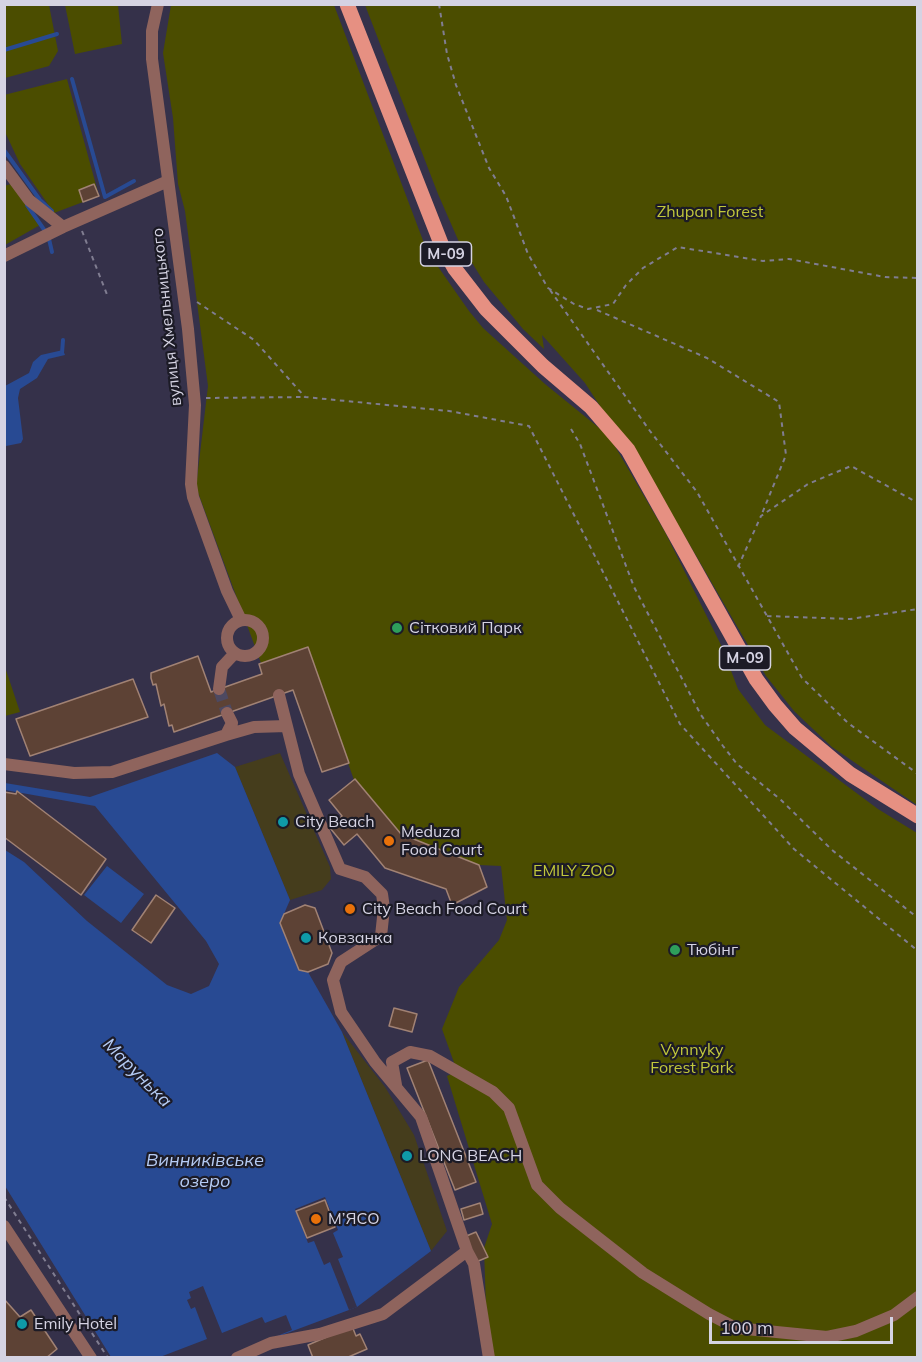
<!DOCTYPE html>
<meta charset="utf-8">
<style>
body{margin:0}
#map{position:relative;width:922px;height:1362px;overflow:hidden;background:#35314a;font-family:Mulish,sans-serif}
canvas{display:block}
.frame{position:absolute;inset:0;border:6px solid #d5d3e3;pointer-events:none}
.scale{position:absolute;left:709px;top:1317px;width:184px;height:27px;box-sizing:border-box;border:3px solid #d5d3e3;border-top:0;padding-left:8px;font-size:18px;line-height:21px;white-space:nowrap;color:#d5d3e3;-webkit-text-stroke:4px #1c1b26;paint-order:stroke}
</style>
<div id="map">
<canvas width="922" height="1362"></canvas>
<div class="frame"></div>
<div class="scale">100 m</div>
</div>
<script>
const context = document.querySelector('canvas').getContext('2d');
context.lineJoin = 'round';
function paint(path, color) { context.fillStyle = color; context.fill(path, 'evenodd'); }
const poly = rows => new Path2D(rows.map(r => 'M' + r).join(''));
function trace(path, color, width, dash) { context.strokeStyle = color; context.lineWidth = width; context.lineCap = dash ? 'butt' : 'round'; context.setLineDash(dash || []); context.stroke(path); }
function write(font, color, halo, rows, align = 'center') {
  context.font = font + ' Mulish,sans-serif'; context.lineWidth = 4.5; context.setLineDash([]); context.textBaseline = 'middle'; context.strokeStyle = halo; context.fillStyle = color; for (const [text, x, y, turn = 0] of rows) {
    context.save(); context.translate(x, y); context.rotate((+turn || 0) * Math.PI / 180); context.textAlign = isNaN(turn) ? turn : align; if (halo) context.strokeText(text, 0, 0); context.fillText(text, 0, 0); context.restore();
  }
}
paint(poly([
 [5,4,49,5,58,51,49,66,5,78],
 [65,5,118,5,122,44,75,54],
 [171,5,334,5,427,251,469,311,483,328,545,384,609,436,665,532,722,647,738,689,765,725,878,809,917,833,917,1357,492,1357,487,1338,484,1248,492,1224,447,1076,457,1071,442,1029,459,987,499,940,507,920,501,866,479,865,405,837,394,827,354,780,307,648,261,663,196,487,208,386,185,211,178,184,173,118,163,53],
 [365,5,917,5,917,805,832,747,794,711,766,676,684,535,585,383,542,335,544,349,523,329,484,282,459,242,438,194],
 [67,79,99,196,54,213,20,164,5,132,4,95],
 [11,184,40,225,5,245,4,186],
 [4,664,20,712,5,716,4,716]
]), '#4b4d00');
paint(poly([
 [280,753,330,867,331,879,322,890,290,900,235,767],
 [342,1032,385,1087,414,1135,447,1231,431,1251]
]), '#453d1c');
paint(poly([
 [63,350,65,355,48,359,37,378,20,389,18,398,23,439,21,443,6,446,5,386,29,373,33,362,41,355],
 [217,753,235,767,290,900,280,923,299,969,308,972,342,1032,431,1251,357,1307,223,1357,111,1357,5,1186,5,850,24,862,87,921,167,985,191,994,209,986,219,964,206,941,95,806,5,790,5,783,90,797],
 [107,866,144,894,121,923,84,895]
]), '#284a93');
paint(poly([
 [325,1197,338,1230,333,1233,343,1257,338,1259,357,1307,349,1310,330,1262,324,1265,314,1241,308,1243,295,1209],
 [203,1286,222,1333,262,1317,265,1323,286,1315,292,1330,223,1358,160,1357,207,1339,195,1307,191,1309,187,1300,191,1298,189,1292]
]), '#35314a');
trace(poly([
 [4,50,57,34],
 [72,79,105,197,134,181],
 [4,150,40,200,52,211],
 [27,205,45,231],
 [49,239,52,252],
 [62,353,63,340]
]), '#284a93', 4);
const building = poly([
 [94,184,99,196,83,202,79,190,94,184],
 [308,647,349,763,322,772,293,690,174,732,172,725,169,726,164,704,161,706,156,684,153,685,151,678,151,673,198,656,211,692,262,674,259,664,308,647],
 [133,679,148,717,30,756,16,719,133,679],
 [355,779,401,834,479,865,487,887,452,905,446,889,385,868,357,834,344,845,330,828,342,816,329,800,355,779],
 [17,791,106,859,81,895,4,837,4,792,16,794,17,791],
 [156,895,175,908,151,943,132,930,156,895],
 [305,905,315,908,332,953,328,964,308,972,299,970,280,923,284,914,305,905],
 [394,1008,417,1014,412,1032,389,1026,394,1008],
 [428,1060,476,1182,455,1190,407,1068,428,1060],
 [325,1200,335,1227,307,1238,296,1211,325,1200],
 [480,1203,483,1214,464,1220,461,1209,480,1203],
 [476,1232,488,1257,476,1262,464,1237,476,1232],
 [4,1299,20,1317,31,1310,57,1349,46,1358,4,1358,4,1299],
 [352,1326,356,1336,360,1334,367,1349,346,1358,313,1358,308,1345,352,1326]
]);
paint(building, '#5d4235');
trace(building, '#a18274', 1.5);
trace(poly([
 [219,689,227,713]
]), '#4d4961', 12, [12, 6]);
trace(poly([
 [439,4,447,54,456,85,489,168,506,196,528,254,548,288,574,304,588,309,613,304,626,285,643,268,678,247,763,261,789,259,885,277,918,278],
 [82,231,108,297],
 [550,290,650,431,697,492,802,678,848,723,918,774],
 [197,302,254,340,305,397,449,411,529,426,680,724,794,849,918,951],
 [597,310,707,358,779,402,786,455,761,516],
 [206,398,305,397],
 [571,429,580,444,634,587,701,715,723,746,737,764,781,800,832,850,918,918],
 [738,567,761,516,808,484,851,466,918,503],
 [767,616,850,619,918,609],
 [4,1197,108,1358]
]), '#807d91', 2, [4.5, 4.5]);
trace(poly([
 [158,4,152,31,152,59,188,329,195,405,191,484,193,497,227,591,241,620],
 [4,166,29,200,63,227],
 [4,256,63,227,168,181],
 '227 638a18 18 0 1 1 36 0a18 18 0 1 1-36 0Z',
 [219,689,222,667,235,653],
 [226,735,254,727,287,726],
 [4,764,74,773,112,772,226,735,232,723,227,713],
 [396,1085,392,1062,410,1052,430,1056,493,1092,509,1108,537,1185,560,1208,643,1273,709,1314,736,1328,827,1337,856,1331,894,1315,918,1297],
 [4,1226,91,1358],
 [467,1251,474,1264,489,1358],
 [237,1358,271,1343,320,1334,383,1314,467,1251,421,1117,375,1062,341,1012,333,980,341,962,381,936,384,908,382,894,365,877,340,869,299,774,279,695]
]), '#8f645d', 12);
trace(poly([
 [347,4,442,246,455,269,486,309,543,366,591,407,628,450,756,679,775,705,795,728,850,774,918,816]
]), '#e69082', 15);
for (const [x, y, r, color] of [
 [397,628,6,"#2e9e5b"],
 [283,822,6,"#0f9aa8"],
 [389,841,6,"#e8710a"],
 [350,909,6,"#e8710a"],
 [306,938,6,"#0f9aa8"],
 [675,950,6,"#2e9e5b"],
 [407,1156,6,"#0f9aa8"],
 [316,1219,6,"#e8710a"],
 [22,1324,6,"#0f9aa8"]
]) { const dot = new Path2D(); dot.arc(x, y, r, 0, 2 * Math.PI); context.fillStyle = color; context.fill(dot); trace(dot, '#1c1b26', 2); }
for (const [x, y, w] of [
 [446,254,51],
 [745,658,51]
]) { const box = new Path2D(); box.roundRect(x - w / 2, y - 12, w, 24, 4.5); context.fillStyle = '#1c1b26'; context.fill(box); trace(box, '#d5d3e3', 1.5); }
write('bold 15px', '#d5d3e3', null, [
 ["М-09",446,254],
 ["М-09",745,658]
]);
write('16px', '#c1c73b', '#1c1b26', [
 ["Zhupan Forest",710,212],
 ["EMILY ZOO",574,871],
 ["Vynnyky",692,1050],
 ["Forest Park",692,1068]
]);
write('16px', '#d5d3e3', '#1c1b26', [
 ["вулиця Хмельницького",167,317,-96]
]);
write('16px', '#d5d3e3', '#1c1b26', [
 ["Сітковий Парк",409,628],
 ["City Beach",295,822],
 ["Meduza",401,832],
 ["Food Court",401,850],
 ["City Beach Food Court",362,909],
 ["Ковзанка",318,938],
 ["Тюбінг",687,950],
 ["LONG BEACH",419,1156],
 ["М’ЯСО",328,1219],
 ["Emily Hotel",34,1324]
], 'left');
write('italic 18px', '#b5cbf4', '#1c1b26', [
 ["Марунька",137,1073,45],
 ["Винниківське",205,1161],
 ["озеро",205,1182]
]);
</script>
